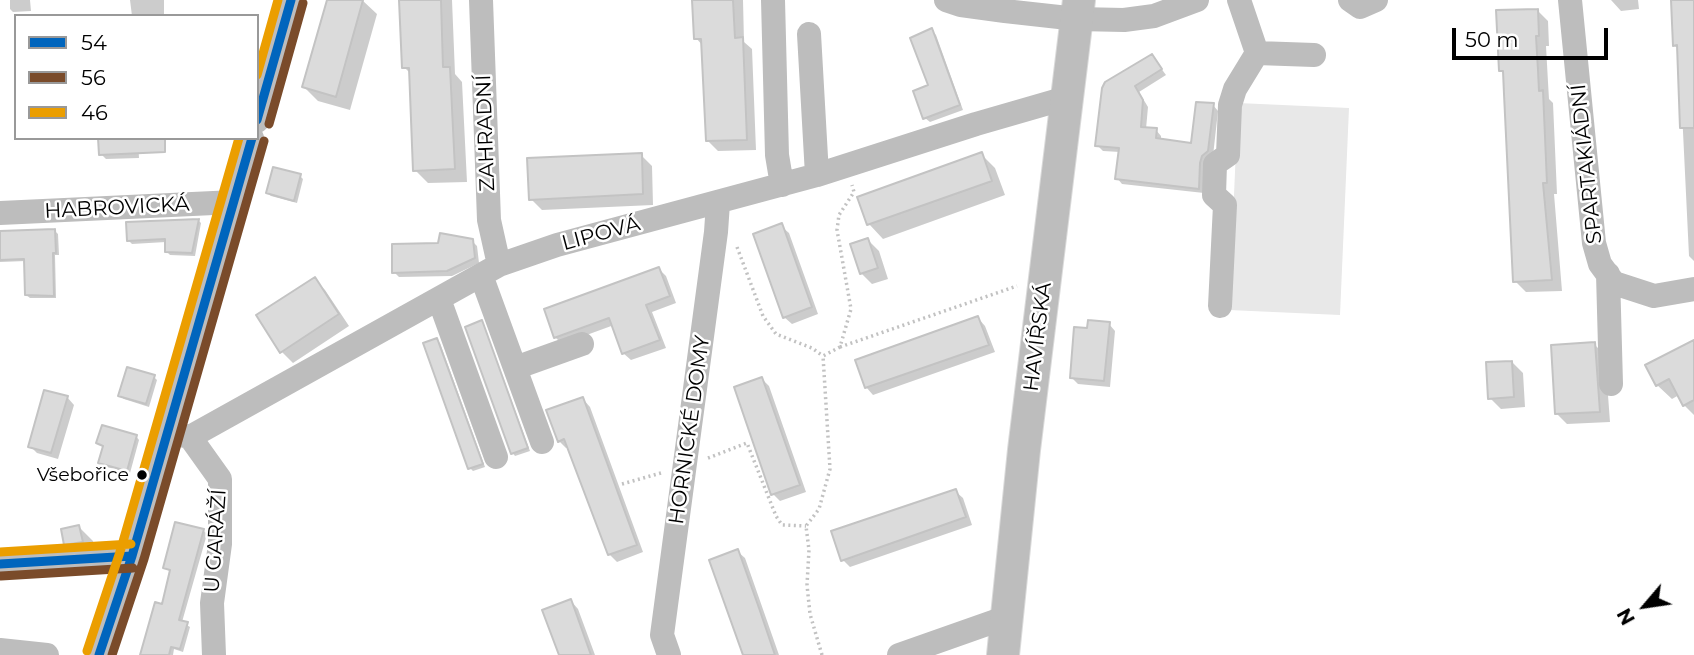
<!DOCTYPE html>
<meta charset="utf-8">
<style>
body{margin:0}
#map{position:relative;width:1694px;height:655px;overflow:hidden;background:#fff;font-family:Montserrat,sans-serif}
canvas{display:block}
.legend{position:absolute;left:14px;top:14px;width:245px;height:126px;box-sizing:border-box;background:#fff;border:2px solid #999;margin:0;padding:9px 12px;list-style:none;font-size:21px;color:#000}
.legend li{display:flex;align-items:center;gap:14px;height:35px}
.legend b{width:35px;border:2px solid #999}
.north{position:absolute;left:1610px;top:571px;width:70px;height:70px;-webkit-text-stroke:5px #fff;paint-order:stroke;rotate:241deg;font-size:19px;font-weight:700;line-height:28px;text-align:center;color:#000}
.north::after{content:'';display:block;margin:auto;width:24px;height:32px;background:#000;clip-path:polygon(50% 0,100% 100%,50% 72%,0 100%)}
.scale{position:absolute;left:1452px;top:28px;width:156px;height:32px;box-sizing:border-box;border:4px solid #000;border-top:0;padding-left:9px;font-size:21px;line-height:24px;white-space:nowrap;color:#000;-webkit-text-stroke:5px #fff;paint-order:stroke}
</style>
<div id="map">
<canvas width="1694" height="655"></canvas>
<ul class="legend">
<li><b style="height:9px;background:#0065bd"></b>54</li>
<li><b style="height:9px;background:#7a4b2a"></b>56</li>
<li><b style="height:9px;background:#eb9e00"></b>46</li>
</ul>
<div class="north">N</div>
<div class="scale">50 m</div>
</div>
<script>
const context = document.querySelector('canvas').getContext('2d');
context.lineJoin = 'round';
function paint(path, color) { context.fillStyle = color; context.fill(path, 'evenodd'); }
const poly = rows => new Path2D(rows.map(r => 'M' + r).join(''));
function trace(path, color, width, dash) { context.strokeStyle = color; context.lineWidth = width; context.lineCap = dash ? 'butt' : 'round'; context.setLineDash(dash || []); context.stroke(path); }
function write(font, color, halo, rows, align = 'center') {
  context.font = font + ' Montserrat,sans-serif'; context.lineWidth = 5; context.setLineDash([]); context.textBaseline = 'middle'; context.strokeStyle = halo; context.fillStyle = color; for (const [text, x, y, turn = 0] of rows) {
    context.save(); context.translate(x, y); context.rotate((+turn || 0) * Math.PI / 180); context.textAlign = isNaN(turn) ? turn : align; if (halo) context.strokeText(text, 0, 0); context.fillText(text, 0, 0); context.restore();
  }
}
paint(poly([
 [1238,103,1349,108,1340,315,1229,310]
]), '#e8e8e8');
paint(poly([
 [10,0,30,0,31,11,13,12,10,9],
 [130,0,164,0,164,16,132,16],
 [328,0,362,0,377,14,350,110,318,101,304,87],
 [401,0,452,0,455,74,462,82,467,182,428,183,415,170,411,74,404,67],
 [694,0,743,0,744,42,752,49,756,150,718,151,707,140,703,46,696,38],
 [1611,0,1638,0,1639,9,1621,11],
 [1672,0,1694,0,1694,261,1689,256,1679,49,1674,45],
 [1537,10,1548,21,1549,46,1546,46,1548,82,1549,99,1553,103,1557,194,1554,194,1562,291,1526,292,1515,281,1505,74,1501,70],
 [931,30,936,35,963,110,930,122,925,118,931,86],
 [1152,56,1166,75,1139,92,1148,107,1146,129,1156,130,1161,136,1161,140,1193,145,1213,105,1218,111,1213,156,1204,193,1122,184,1117,178,1120,152,1103,151,1097,145],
 [138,138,139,158,106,159,101,154],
 [981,154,995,168,1005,195,883,239,869,224],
 [641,155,652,166,653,205,542,210,531,199],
 [300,176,303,179,297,203,271,196,268,193],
 [198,220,201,223,195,256,170,255,166,251,166,242,132,244,128,240],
 [781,226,789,233,818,314,792,324,784,317],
 [55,231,58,234,59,255,55,255,56,298,30,298,26,295,26,261,0,262,0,233],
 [868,240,879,251,888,279,872,284,861,273],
 [472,241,477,246,479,263,452,276,399,277,394,272,440,245],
 [659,269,666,276,676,303,652,312,666,348,631,360,623,353,614,325,562,344,555,337],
 [314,279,325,290,349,326,293,363,282,352,259,316],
 [978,318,985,326,995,352,873,395,866,387],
 [481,322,484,325,530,451,515,456,512,452],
 [1109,324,1115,331,1110,387,1078,384,1071,377,1089,330],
 [437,340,440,343,485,467,473,471,470,468],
 [1694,342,1694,415,1684,405,1679,395,1672,399,1657,385],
 [1594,344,1605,355,1610,422,1567,424,1556,413],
 [1512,362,1523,373,1525,407,1501,409,1490,398],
 [154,377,157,380,149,407,124,399,120,396],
 [762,379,769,386,806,492,780,501,773,494],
 [67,397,74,405,58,459,37,453,30,446],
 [583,399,590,407,643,552,617,562,609,554,569,447,566,448,559,441],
 [136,436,139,440,130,473,103,466,100,463,104,447,98,443],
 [955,491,963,498,972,525,850,567,843,560],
 [177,524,204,531,207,534,182,622,190,627,183,652,174,649,173,655,141,655,163,606,171,572,165,568],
 [79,527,93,541,97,556,80,559,66,544],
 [737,551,745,558,779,655,745,655],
 [571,601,578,609,595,655,560,655]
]), '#0003');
const building = poly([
 [327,0,363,0,336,97,302,87,327,0],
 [399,0,441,0,443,67,450,67,455,169,413,171,409,68,402,68,399,0],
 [692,0,733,0,735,38,743,37,747,140,706,141,701,39,694,39,692,0],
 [1671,0,1694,0,1694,128,1680,128,1677,45,1673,46,1671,0],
 [1538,9,1539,36,1536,36,1538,70,1539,91,1543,90,1547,183,1543,183,1552,280,1513,282,1504,94,1503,71,1499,71,1496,10,1538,9],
 [932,28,960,105,923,119,913,91,928,85,910,38,932,28],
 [1152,54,1162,69,1135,86,1143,100,1141,127,1157,128,1156,138,1191,143,1196,102,1214,103,1208,151,1202,156,1200,163,1199,189,1115,179,1119,148,1095,146,1102,88,1105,82,1152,54],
 [98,138,165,138,165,152,99,155,98,138],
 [982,152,992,181,867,225,857,197,982,152],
 [642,153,643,194,529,200,527,158,642,153],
 [273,167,301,174,294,201,266,193,273,167],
 [199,219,192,253,165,252,165,239,127,241,126,222,199,219],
 [782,223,812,307,783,318,753,234,782,223],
 [55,229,56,253,53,253,54,296,25,295,24,259,0,260,0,231,55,229],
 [440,233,473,239,475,258,447,271,392,273,392,244,438,243,440,233],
 [868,238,878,268,860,274,850,244,868,238],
 [659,267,670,296,646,305,660,340,622,354,609,318,554,338,544,309,659,267],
 [315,277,339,314,280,353,256,315,315,277],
 [978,316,989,345,865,388,855,360,978,316],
 [482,320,528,448,511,454,465,327,482,320],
 [1088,320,1110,322,1104,381,1070,378,1074,327,1087,328,1088,320],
 [437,338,483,464,468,469,423,343,437,338],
 [1694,340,1694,400,1683,406,1669,379,1656,386,1645,365,1694,340],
 [1595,342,1600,412,1555,414,1551,345,1595,342],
 [1512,361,1514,397,1488,399,1486,362,1512,361],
 [127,367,155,375,146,404,118,396,127,367],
 [762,377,800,485,771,495,734,387,762,377],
 [44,390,68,396,51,453,28,447,44,390],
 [583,397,637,545,608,555,564,439,558,442,546,410,583,397],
 [102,425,137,435,127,471,98,463,103,446,96,443,102,425],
 [956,489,966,517,841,561,831,531,956,489],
 [175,522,204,529,179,620,188,622,180,649,171,647,169,655,140,655,155,602,162,604,170,570,163,568,175,522],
 [79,525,83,542,64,545,61,529,79,525],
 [738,549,759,608,775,655,743,655,709,560,738,549],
 [571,599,591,655,559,655,542,610,571,599]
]);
paint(building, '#dbdbdb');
trace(building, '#c3c3c3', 2);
const major = poly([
 [1003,655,1024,450,1079,0]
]);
trace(major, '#dbdbdb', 34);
trace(poly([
 [737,247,763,316,776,334,812,348,823,356],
 [840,347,1017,286],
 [708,458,747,443,776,516,782,525,806,526],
 [622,484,661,473],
 [822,655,810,614,807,585,809,550,806,526,819,509,830,469,823,356,840,347,851,309,837,230,839,215,854,192,852,185]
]), '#c2c2c2', 3.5, [2, 3.5]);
trace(poly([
 [481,0,489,220,499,265],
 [773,0,777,155,782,185],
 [946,0,961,5,1005,11,1077,19,1124,20,1154,16,1197,0],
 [1239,0,1257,53,1314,55],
 [1350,0,1360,7,1376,0],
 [1570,0,1594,243,1600,264,1614,283,1654,296,1694,289],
 [809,34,817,175],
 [257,121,291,0],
 [0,213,235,202],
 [1608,274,1611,384],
 [481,275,542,442],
 [439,299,496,457],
 [1220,306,1225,205,1214,195,1215,164,1228,155,1230,105,1235,89,1257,53],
 [515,368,582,344],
 [166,432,190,437,499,265,557,245,817,175,976,124,1066,98],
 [190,437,220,479,220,544,212,603,214,655],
 [0,564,132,556],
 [0,650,47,655],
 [99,655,132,556,252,138],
 [669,655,662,635,716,232,718,203],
 [899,655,1007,617]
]), '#bdbdbd', 24);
trace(major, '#bdbdbd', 32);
trace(poly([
 [257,120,291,0],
 [0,564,132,556],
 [99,655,132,556,252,138]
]), '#0065bd', 9);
trace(poly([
 [269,124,303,3],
 [1,576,133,568],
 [112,655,144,559,264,141]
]), '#7a4b2a', 9);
trace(poly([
 [257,75,278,0],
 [0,552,131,544],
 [87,651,120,552,239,138]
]), '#eb9e00', 9);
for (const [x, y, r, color] of [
 [142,475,6,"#000"]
]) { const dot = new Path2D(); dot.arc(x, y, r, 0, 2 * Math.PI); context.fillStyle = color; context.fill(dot); trace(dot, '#fff', 2.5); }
write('19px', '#000', '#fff', [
 ["Všebořice",129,475]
], 'right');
write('21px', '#000', '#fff', [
 ["ZAHRADNÍ",486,133,-92],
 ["SPARTAKIÁDNÍ",1587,164,-96],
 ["HABROVICKÁ",117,208,-3],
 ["LIPOVÁ",601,234,-15],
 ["HAVÍŘSKÁ",1038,337,-83],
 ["HORNICKÉ DOMY",690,430,-82],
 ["U GARÁŽÍ",216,541,-86]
]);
</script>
